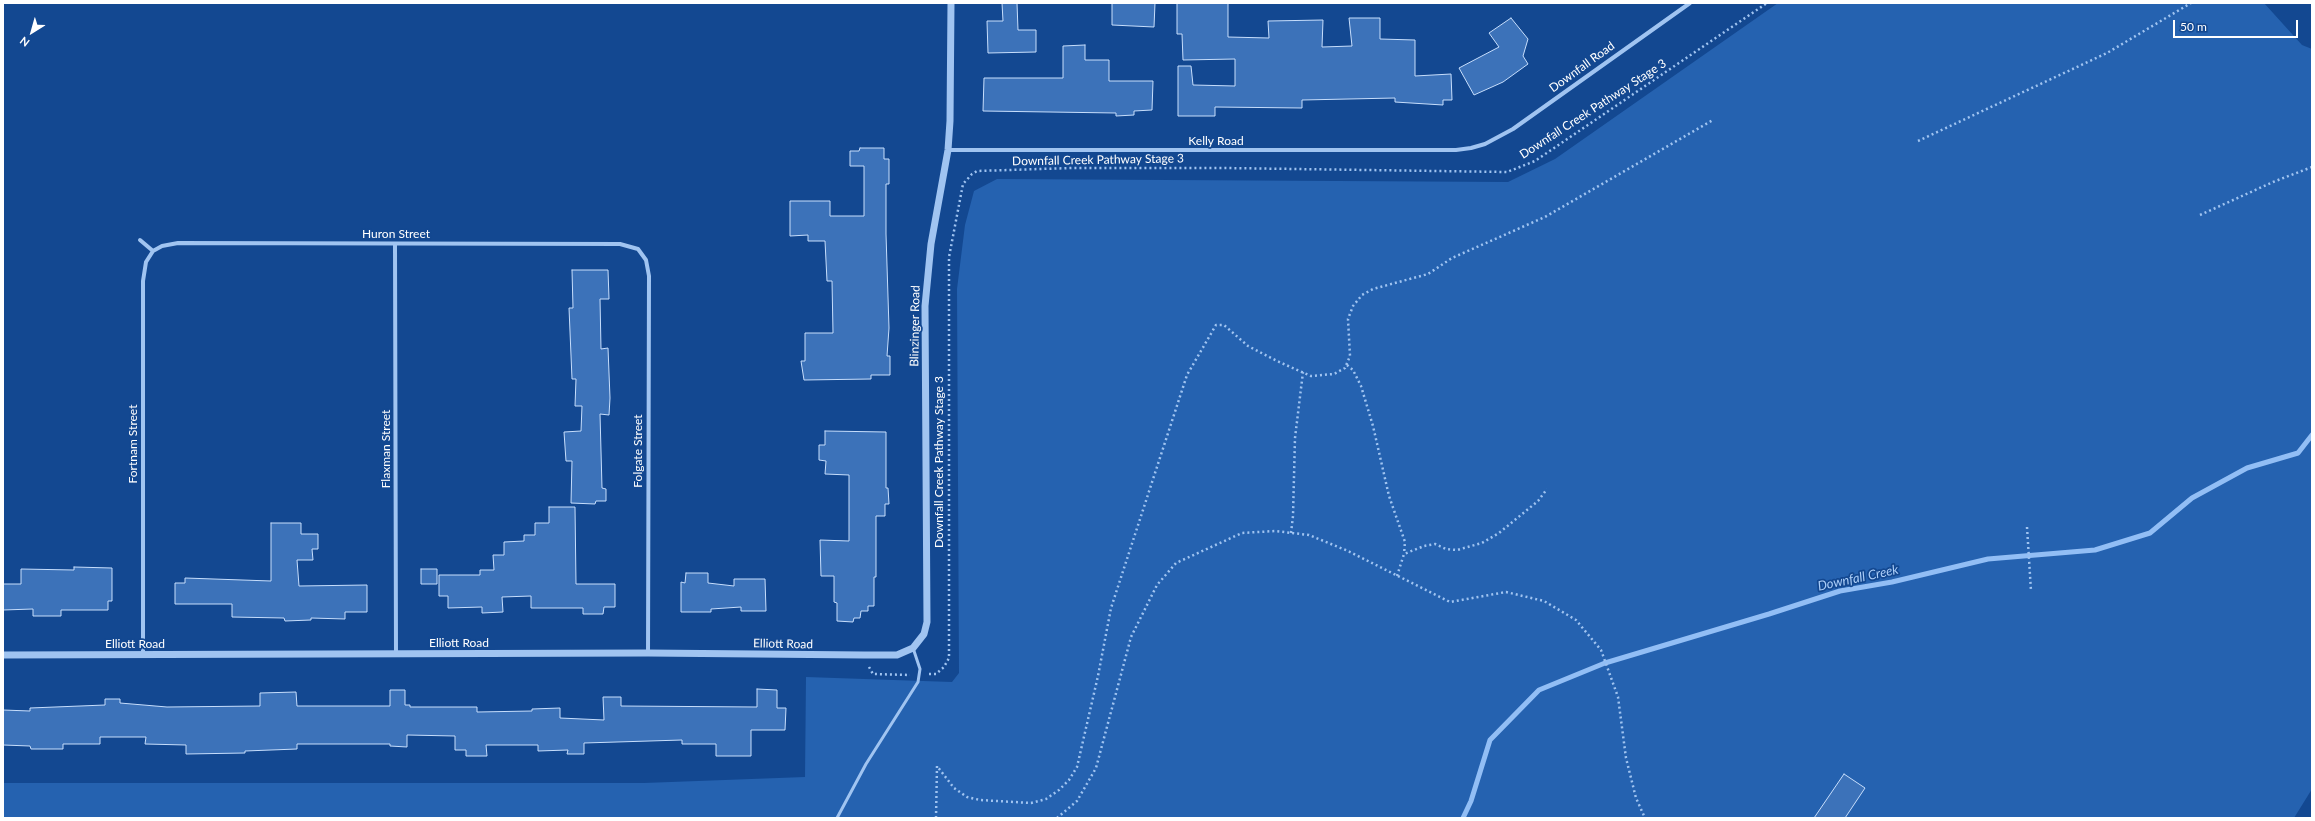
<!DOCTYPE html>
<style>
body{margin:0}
#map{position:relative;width:2315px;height:821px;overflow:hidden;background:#134891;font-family:Lato,sans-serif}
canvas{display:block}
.frame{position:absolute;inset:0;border:4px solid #fff;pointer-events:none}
.north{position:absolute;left:12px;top:12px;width:40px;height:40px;-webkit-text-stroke:3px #134891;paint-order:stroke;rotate:217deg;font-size:11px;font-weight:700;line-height:16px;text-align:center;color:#fff}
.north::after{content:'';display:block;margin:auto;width:14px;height:18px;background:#fff;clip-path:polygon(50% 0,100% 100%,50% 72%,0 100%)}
.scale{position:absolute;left:2173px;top:20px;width:125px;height:18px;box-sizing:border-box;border:2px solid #fff;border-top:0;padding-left:5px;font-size:12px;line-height:14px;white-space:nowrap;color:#fff;-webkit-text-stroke:3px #134891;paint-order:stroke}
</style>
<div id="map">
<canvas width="2315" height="821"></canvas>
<div class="frame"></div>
<div class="north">N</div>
<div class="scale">50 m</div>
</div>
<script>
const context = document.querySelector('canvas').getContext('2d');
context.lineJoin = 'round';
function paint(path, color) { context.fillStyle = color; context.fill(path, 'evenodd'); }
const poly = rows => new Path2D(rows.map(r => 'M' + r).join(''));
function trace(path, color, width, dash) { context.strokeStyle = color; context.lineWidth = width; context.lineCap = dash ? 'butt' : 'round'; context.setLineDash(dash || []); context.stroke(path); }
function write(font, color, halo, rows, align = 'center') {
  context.font = font + ' Lato,sans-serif'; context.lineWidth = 3.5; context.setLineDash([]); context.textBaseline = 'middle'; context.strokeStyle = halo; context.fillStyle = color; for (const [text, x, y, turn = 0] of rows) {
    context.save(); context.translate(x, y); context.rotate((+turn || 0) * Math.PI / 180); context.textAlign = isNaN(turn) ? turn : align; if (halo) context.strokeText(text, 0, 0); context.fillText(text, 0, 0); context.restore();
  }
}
paint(poly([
 [1778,3,2264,3,2302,45,2312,49,2312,789,2294,818,3,818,3,783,644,783,805,777,806,677,952,682,959,673,957,289,965,225,974,191,997,179,1508,182,1555,159]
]), '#2562b0');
trace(poly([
 [1463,818,1471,801,1490,740,1539,690,1605,663,1769,614,1840,591,1892,582,1988,559,2095,550,2150,533,2192,498,2247,468,2298,453,2312,435]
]), '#92bef5', 5);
const building = poly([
 [1002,3,1017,3,1018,30,1036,30,1036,52,988,53,987,21,1003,21,1002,3],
 [1112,3,1155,3,1154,27,1112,25,1112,3],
 [1177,3,1228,3,1228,37,1269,38,1268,21,1323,20,1322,47,1352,46,1349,18,1380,18,1380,39,1415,40,1415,76,1451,74,1452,100,1443,100,1443,105,1395,102,1395,98,1302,100,1302,108,1215,107,1215,116,1178,116,1178,66,1191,66,1193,85,1235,86,1235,59,1183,60,1182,34,1177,34,1177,3],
 [1511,18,1528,39,1523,56,1528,64,1503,82,1474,95,1459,68,1499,47,1489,33,1511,18],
 [1085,45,1085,60,1109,60,1109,81,1153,81,1152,110,1134,111,1134,115,1116,116,1116,113,983,111,984,78,1063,78,1063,46,1085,45],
 [860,148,884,148,884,159,889,159,889,184,886,184,886,234,889,328,887,356,890,356,890,375,871,375,871,379,804,380,801,361,805,361,805,333,833,333,832,281,827,281,825,241,808,241,808,235,790,236,790,201,830,201,830,216,864,216,864,166,850,166,850,151,859,151,860,148],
 [572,270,608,270,609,299,600,299,601,349,608,348,610,398,609,415,600,414,602,488,606,489,606,501,596,501,595,504,571,503,572,461,566,461,564,432,581,431,582,406,575,406,576,379,572,379,569,308,573,308,572,270],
 [825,431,886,432,886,488,888,488,889,504,885,504,885,516,876,516,876,577,874,577,874,606,868,606,868,611,861,611,860,618,854,618,853,622,837,621,837,603,834,602,834,576,821,576,820,540,849,541,849,475,825,474,826,461,819,460,819,445,825,445,825,431],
 [549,507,575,507,576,584,615,584,615,607,604,607,603,614,583,614,583,608,531,608,531,596,502,597,503,612,482,613,482,607,448,608,448,596,439,596,439,575,480,575,480,570,494,570,493,555,504,555,504,542,524,541,524,535,535,535,535,523,549,523,549,507],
 [271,523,301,523,301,534,318,534,318,549,312,549,313,560,297,560,299,586,367,585,367,612,345,612,345,619,311,618,311,620,285,621,284,618,232,617,232,604,175,604,175,583,185,583,185,578,271,581,271,523],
 [74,567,112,568,112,601,108,601,108,610,61,610,61,616,33,616,33,609,3,610,3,584,21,584,21,569,74,570,74,567],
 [421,569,437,569,437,584,421,584,421,569],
 [686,573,708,573,708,583,734,586,734,579,765,579,766,611,741,611,741,607,711,609,711,612,681,612,681,582,685,583,686,573],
 [757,689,777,690,777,708,786,708,785,730,751,730,751,756,716,756,716,744,682,744,682,740,584,743,584,754,567,754,568,750,538,751,538,745,486,745,487,756,466,756,466,750,455,750,455,736,407,735,407,747,390,746,390,744,297,744,297,749,245,751,245,753,186,754,186,745,145,744,146,737,100,737,100,744,63,744,63,749,31,749,30,746,3,745,3,710,30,711,30,708,105,705,105,699,120,699,120,703,167,707,260,706,260,693,296,692,297,706,390,706,390,690,405,690,405,705,410,705,410,707,477,707,477,712,532,711,532,709,560,708,560,718,604,720,603,697,621,697,621,706,757,707,757,689],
 [1844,774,1865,788,1845,818,1814,818,1844,774]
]);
paint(building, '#3c72b9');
trace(building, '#c7defc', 1);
trace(poly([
 [1918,141,2107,53,2191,3],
 [2200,215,2273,182,2312,167],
 [1347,365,1353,370,1361,386,1373,426,1389,496,1405,542,1404,554],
 [2027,527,2031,591],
 [1291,533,1293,516,1295,438,1303,372],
 [1397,576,1404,554,1424,546,1435,544,1446,549,1457,550,1482,543,1499,533,1538,501,1547,489],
 [869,667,873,674,910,675],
 [929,674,936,674,944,667,949,658,949,257,963,184,972,174,977,171,1072,168,1225,168,1507,172,1535,161,1767,3],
 [936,818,937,766,954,788,967,797,980,800,1031,803,1046,799,1059,790,1069,780,1077,767,1098,676,1111,608,1187,375,1216,325,1224,325,1248,346,1277,361,1311,376,1334,374,1345,368,1350,356,1348,319,1353,306,1362,295,1373,289,1428,274,1452,258,1545,217,1713,120],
 [1057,818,1077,801,1096,768,1131,637,1157,585,1176,563,1242,533,1275,531,1309,535,1348,551,1450,602,1506,592,1544,601,1576,620,1601,650,1618,697,1626,758,1636,798,1645,818]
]), '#a0c4f1', 2.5, [2, 3]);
trace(poly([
 [837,818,866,764,918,682,920,669,913,648]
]), '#a0c4f1', 3);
trace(poly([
 [948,150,1456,150,1471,148,1485,144,1513,129,1690,3],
 [140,240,153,251,146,262,143,281,143,655],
 [395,244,396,654],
 [153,251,162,246,178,243,620,244,638,249,646,260,649,276,648,653]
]), '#a0c4f1', 4);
trace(poly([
 [3,655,648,653,864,655,897,655,913,648,924,634,927,622,925,306,931,244,948,150,950,121,951,3]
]), '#a0c4f1', 7);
write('12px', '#fff', '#134891', [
 ["Downfall Road",1582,67,-36],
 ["Downfall Creek Pathway Stage 3",1593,109,-33],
 ["Kelly Road",1216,141],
 ["Downfall Creek Pathway Stage 3",1098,160,-1],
 ["Huron Street",396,234],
 ["Blinzinger Road",915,326,-89],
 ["Fortnam Street",133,444,-90],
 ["Flaxman Street",386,449,-90],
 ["Folgate Street",638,451,-90],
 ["Downfall Creek Pathway Stage 3",939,462,-90],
 ["Elliott Road",459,643],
 ["Elliott Road",135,644],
 ["Elliott Road",783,644,1]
]);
write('italic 13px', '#accef8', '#134891', [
 ["Downfall Creek",1858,578,-12]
]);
</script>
